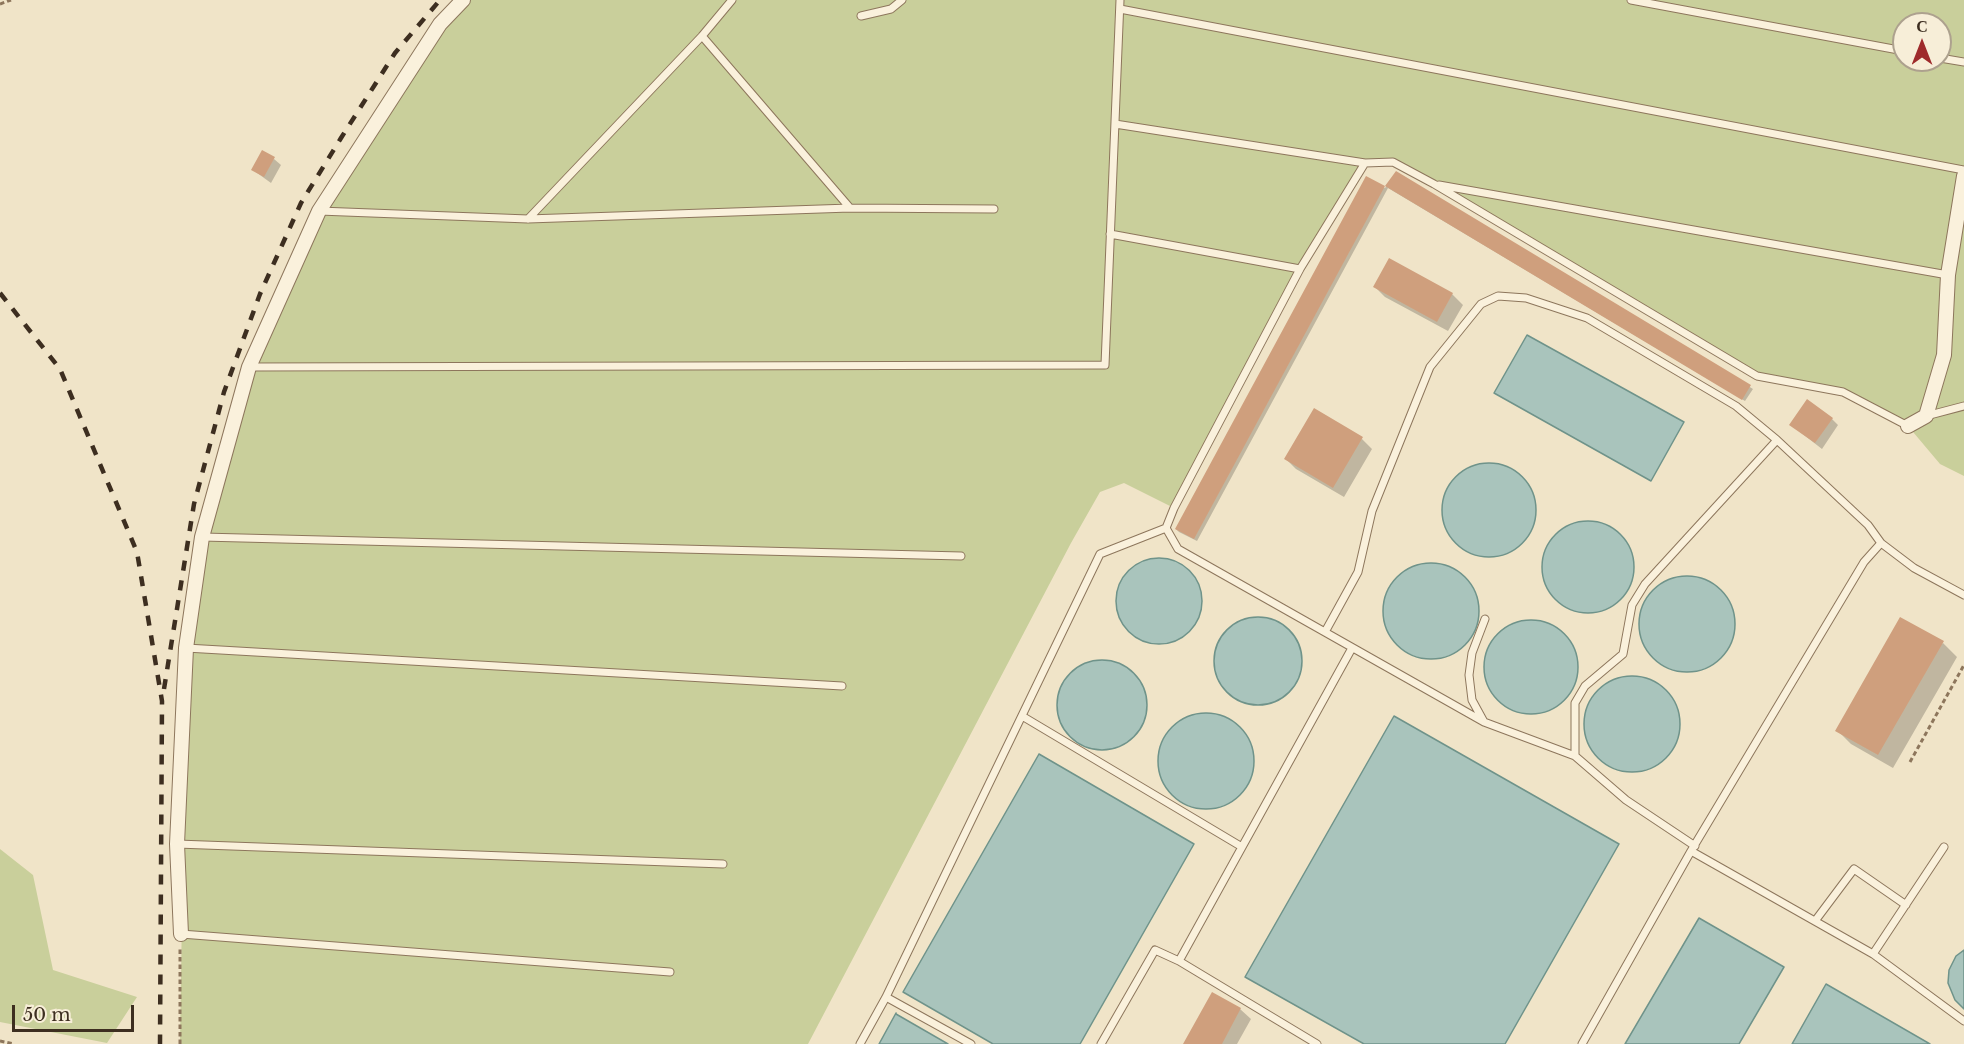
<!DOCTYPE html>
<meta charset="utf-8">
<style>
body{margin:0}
#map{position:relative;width:1964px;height:1044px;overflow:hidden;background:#f0e4c8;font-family:"Libre Baskerville",serif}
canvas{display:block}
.north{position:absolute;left:1892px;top:12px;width:60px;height:60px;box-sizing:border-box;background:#f7eed8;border:2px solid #ada18e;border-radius:50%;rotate:0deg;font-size:16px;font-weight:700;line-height:24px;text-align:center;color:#3d2e20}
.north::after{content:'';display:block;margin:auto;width:21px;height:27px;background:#9e2a2b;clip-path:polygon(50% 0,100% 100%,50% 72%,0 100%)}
.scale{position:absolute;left:12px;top:1005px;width:122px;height:27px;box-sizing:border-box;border:3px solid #3d2e20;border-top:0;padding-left:8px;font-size:18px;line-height:21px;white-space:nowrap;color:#3d2e20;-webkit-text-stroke:4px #f7eed8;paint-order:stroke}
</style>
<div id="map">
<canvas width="1964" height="1044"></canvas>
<div class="north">С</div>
<div class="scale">50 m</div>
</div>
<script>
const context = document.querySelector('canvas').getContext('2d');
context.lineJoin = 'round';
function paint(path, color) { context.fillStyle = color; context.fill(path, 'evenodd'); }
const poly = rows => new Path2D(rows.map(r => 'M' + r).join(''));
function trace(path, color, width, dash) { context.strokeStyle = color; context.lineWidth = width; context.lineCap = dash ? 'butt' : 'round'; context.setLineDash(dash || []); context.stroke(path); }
paint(poly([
 [463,0,1964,0,1964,476,1940,464,1908,426,1843,392,1757,376,1393,162,1365,163,1300,269,1174,508,1124,483,1100,492,1071,543,808,1044,180,1044,186,648,202,537,249,367,319,211],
 [1904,24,1940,24,1940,60,1904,60],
 [0,849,33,875,53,970,137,997,107,1043,0,1022]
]), '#c9cf9b');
const water = poly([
 [1527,335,1684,422,1651,481,1494,393,1527,335],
 '1442 510a47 47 0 1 1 94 0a47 47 0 1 1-94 0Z',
 '1542 567a46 46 0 1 1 92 0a46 46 0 1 1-92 0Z',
 '1116 601a43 43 0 1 1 86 0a43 43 0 1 1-86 0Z',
 '1383 611a48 48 0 1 1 96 0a48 48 0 1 1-96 0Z',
 '1639 624a48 48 0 1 1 96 0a48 48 0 1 1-96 0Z',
 '1214 661a44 44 0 1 1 88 0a44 44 0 1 1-88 0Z',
 '1484 667a47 47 0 1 1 94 0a47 47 0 1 1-94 0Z',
 '1057 705a45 45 0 1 1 90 0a45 45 0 1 1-90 0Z',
 '1584 724a48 48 0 1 1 96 0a48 48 0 1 1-96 0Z',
 '1158 761a48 48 0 1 1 96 0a48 48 0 1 1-96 0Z',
 [1394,716,1619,844,1505,1044,1364,1044,1245,977,1394,716],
 [1039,754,1194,844,1080,1044,993,1044,903,992,1039,754],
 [1699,918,1784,967,1739,1044,1625,1044,1699,918],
 [1964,950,1964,1009,1955,1000,1948,983,1949,970,1956,956,1964,950],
 [1826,984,1930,1044,1792,1044,1826,984],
 [896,1013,896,1014,948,1044,879,1044,896,1013]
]);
paint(water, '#a9c4bc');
trace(water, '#6f938a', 1.5);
paint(poly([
 [274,159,281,165,271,183,253,170],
 [1396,173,1753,389,1745,401,1388,188,1197,541,1179,532,1176,529,1367,178,1385,188],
 [1390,260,1452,294,1463,305,1448,331,1385,297,1375,287],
 [1832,419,1838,425,1822,449,1791,425],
 [1362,439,1372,449,1344,497,1296,469,1286,459],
 [1943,643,1957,657,1893,768,1851,744,1837,730],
 [1240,1009,1251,1019,1237,1044,1185,1044]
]), '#0003');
paint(poly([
 [262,150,275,157,264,177,251,170],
 [1396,171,1751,385,1742,400,1385,186,1194,539,1175,529,1366,176,1385,186],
 [1389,258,1453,293,1437,322,1373,287],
 [1807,399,1833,418,1815,443,1789,425],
 [1314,408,1363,437,1333,488,1284,459],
 [1900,617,1944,641,1878,755,1835,731],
 [1212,992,1241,1008,1222,1044,1183,1044]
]), '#cf9f7d');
const lane = poly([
 [1631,0,1904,51],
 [1120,9,1964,170],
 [861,16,891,9,902,0],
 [702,36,850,208],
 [1940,58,1964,62],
 [1115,124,1365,163],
 [1439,185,1948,275],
 [319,211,528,219,850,208,994,209],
 [528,219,702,36,732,0],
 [1110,234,1300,269],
 [249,367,1105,365,1120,0],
 [1926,416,1964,406],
 [202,537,961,556],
 [1485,619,1472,653,1469,675,1472,700,1484,722,1575,756],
 [1325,632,1358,572,1372,511,1430,367,1481,304,1498,296,1526,298,1587,318,1736,406,1777,440,1868,525,1881,543],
 [186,648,842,686],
 [1022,716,1242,847],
 [1484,722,1178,549,1166,528,1174,508,1300,269,1365,163,1393,162,1434,184,1757,376,1843,392,1908,426],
 [177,844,723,864],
 [1695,846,1626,800,1575,756,1575,703,1585,686,1623,654,1632,605,1645,584,1777,440],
 [1691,851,1873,954,1944,847],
 [1815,921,1854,869,1906,905],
 [181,934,670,972],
 [1873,954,1964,1021],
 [1179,961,1317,1044],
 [860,1044,886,997],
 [971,1044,886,997,1100,554,1166,528],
 [1101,1044,1155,950,1179,961,1352,648],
 [1582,1044,1691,851,1864,562,1881,543,1914,568,1964,595]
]);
const street = poly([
 [1908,426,1926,416,1944,355,1948,275,1964,176],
 [181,934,177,844,186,648,202,537,249,367,319,211,440,24,463,0]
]);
trace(lane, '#8d765c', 9);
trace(street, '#8d765c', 16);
trace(poly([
 [0,4,11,0],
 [1910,762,1964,665],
 [0,1041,14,1044],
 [180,1044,180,948]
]), '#8d765c', 3, [4.5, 3]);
trace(lane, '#faf1dc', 7);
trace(street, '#faf1dc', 14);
trace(poly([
 [0,293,60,369,137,552,162,701,160,1044],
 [164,689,194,504,224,392,260,294,301,203,341,138,395,53,440,0]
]), '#3d2e20', 4.5, [10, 10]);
</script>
